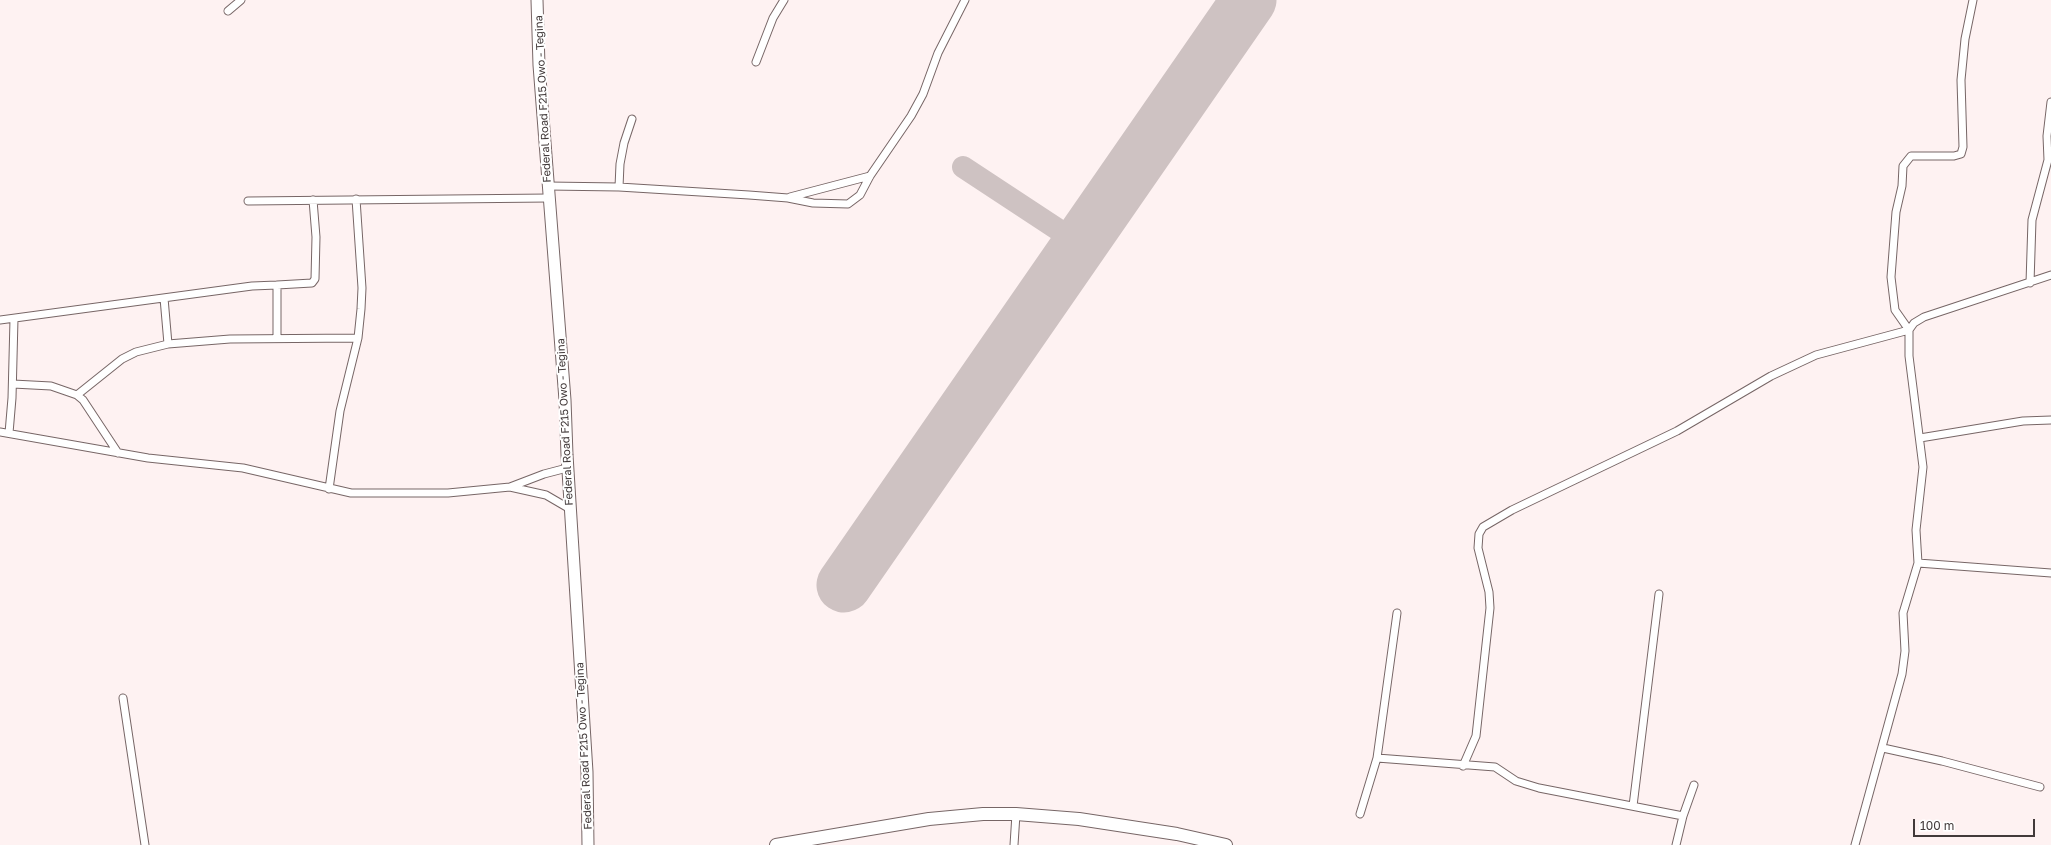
<!DOCTYPE html>
<style>
body{margin:0}
#map{position:relative;width:2051px;height:845px;overflow:hidden;background:#fef2f2;font-family:"Golos Text",sans-serif}
canvas{display:block}
.scale{position:absolute;left:1913px;top:819px;width:122px;height:18px;box-sizing:border-box;border:2px solid #423a3a;border-top:0;padding-left:5px;font-size:12px;line-height:14px;white-space:nowrap;color:#423a3a;-webkit-text-stroke:3px #fff;paint-order:stroke}
</style>
<div id="map">
<canvas width="2051" height="845"></canvas>
<div class="scale">100 m</div>
</div>
<script>
const context = document.querySelector('canvas').getContext('2d');
context.lineJoin = 'round';
const poly = rows => new Path2D(rows.map(r => 'M' + r).join(''));
function trace(path, color, width, dash) { context.strokeStyle = color; context.lineWidth = width; context.lineCap = dash ? 'butt' : 'round'; context.setLineDash(dash || []); context.stroke(path); }
function write(font, color, halo, rows, align = 'center') {
  context.font = font + ' "Golos Text",sans-serif'; context.lineWidth = 4; context.setLineDash([]); context.textBaseline = 'middle'; context.strokeStyle = halo; context.fillStyle = color; for (const [text, x, y, turn = 0] of rows) {
    context.save(); context.translate(x, y); context.rotate((+turn || 0) * Math.PI / 180); context.textAlign = isNaN(turn) ? turn : align; if (halo) context.strokeText(text, 0, 0); context.fillText(text, 0, 0); context.restore();
  }
}
trace(poly([
 [963,167,1080,244]
]), '#cec2c2', 22);
trace(poly([
 [844,585,1249,0]
]), '#cec2c2', 55);
const minor = poly([
 [228,11,241,0],
 [756,62,773,18,784,0],
 [548,186,619,187,749,195,788,198,813,203,848,204,860,195,870,176,911,116,923,94,938,53,965,0],
 [619,187,620,164,624,143,632,119],
 [790,197,870,176],
 [248,201,549,198],
 [2030,283,2032,220,2048,160,2047,136,2051,102],
 [277,285,312,283,315,279,316,237,313,200],
 [164,298,168,344],
 [0,320,252,286,277,285,277,338],
 [13,384,51,386,77,395],
 [0,432,148,458,243,468,351,493,448,493,510,487,546,495,570,509],
 [9,433,12,398,14,319],
 [1920,438,2023,421,2051,420],
 [118,453,83,400,77,395,122,359,136,352,168,344,230,339,358,338],
 [510,487,544,474,567,468],
 [329,489,340,411,358,338,361,309,362,288,356,199],
 [1918,563,2051,573],
 [123,698,145,845],
 [1883,748,1942,761,2040,787],
 [1377,758,1495,767,1516,781,1539,788,1683,816],
 [1463,766,1476,736,1490,608,1489,592,1478,548,1479,534,1483,527,1512,510,1677,431,1771,376,1816,355,1909,330,1895,310,1891,277,1896,212,1902,186,1903,166,1911,156,1954,156,1961,154,1963,147,1961,80,1965,39,1973,0],
 [1633,806,1659,594],
 [1360,814,1377,758,1397,613],
 [1014,845,1016,814],
 [1676,845,1683,816,1694,785],
 [1855,845,1902,674,1905,651,1903,613,1918,563,1916,530,1923,467,1909,356,1909,330,1914,323,1924,317,2051,275]
]);
const primary = poly([
 [537,0,539,65,565,400,567,455,587,772,588,845]
]);
const trunk = poly([
 [776,845,929,819,983,814,1016,814,1079,819,1177,834,1226,845]
]);
trace(minor, '#766', 9);
trace(primary, '#766', 13);
trace(trunk, '#766', 14);
trace(minor, '#fff', 7);
trace(primary, '#fff', 11);
trace(trunk, '#fff', 12);
write('11px', '#423a3a', '#fff', [
 ["Federal Road F215 Owo - Tegina",543,99,-93],
 ["Federal Road F215 Owo - Tegina",565,422,-93],
 ["Federal Road F215 Owo - Tegina",584,746,-93]
]);
</script>
